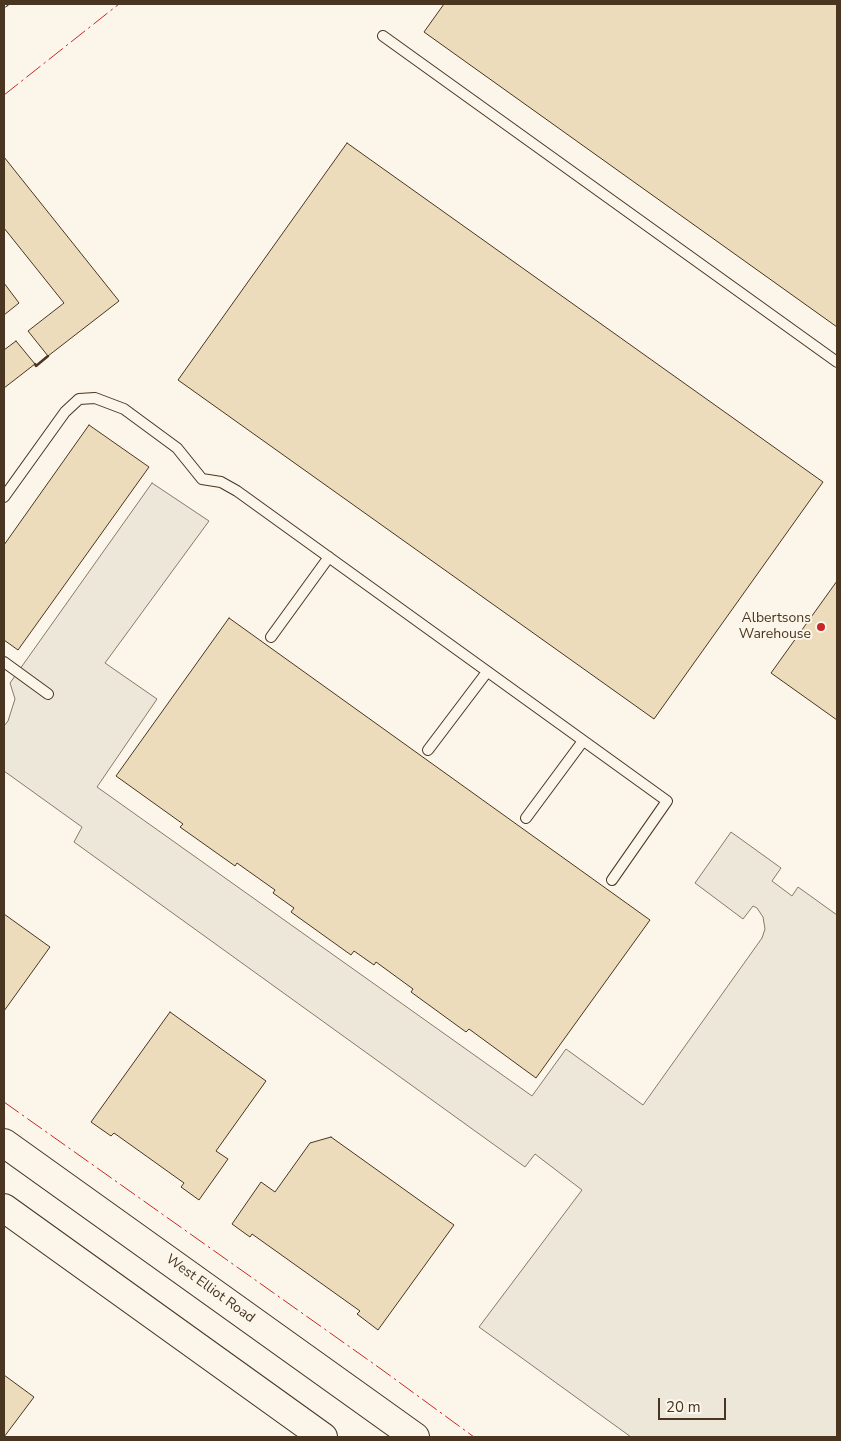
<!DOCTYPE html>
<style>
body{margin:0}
#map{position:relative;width:841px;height:1441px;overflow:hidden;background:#fbf6e9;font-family:"Nunito Sans",sans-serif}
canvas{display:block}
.frame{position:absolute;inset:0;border:5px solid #4a3520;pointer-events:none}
.scale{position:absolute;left:658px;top:1398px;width:68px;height:22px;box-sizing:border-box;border:2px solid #4a3520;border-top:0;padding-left:6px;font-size:15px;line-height:18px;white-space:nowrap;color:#4a3520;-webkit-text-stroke:4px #fbf6e9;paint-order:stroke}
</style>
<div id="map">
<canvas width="841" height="1441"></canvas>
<div class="frame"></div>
<div class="scale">20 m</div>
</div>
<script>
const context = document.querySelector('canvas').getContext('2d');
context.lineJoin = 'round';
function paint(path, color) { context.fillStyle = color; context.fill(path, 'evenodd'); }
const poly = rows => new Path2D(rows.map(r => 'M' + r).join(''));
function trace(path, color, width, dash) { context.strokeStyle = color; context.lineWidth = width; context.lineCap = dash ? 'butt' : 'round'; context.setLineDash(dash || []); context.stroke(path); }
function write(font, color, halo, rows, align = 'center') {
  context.font = font + ' "Nunito Sans",sans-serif'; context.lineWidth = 4; context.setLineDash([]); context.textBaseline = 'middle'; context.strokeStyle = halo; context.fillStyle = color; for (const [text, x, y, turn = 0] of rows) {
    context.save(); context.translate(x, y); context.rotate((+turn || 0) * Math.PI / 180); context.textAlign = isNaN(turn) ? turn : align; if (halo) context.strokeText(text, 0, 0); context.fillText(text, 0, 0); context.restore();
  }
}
const parking = poly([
 [152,483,209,521,105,663,157,699,97,787,532,1096,566,1049,643,1105,762,938,765,929,763,917,757,908,753,906,743,919,695,883,731,832,781,868,772,881,792,896,798,887,837,915,837,1437,631,1437,479,1327,582,1190,535,1154,525,1167,74,842,82,827,4,771,4,726,8,721,15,699,10,683,152,483]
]);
paint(parking, '#ede7d9');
trace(parking, '#887966', 1);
const building = poly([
 [444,4,837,4,837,327,424,32,444,4],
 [347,143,823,482,654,719,178,380,347,143],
 [4,157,119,301,48,356,28,331,64,303,4,228,4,157],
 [4,283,19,303,4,315,4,283],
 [16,341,35,364,4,388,4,350,16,341],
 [89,425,149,467,18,650,4,640,4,545,89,425],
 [837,581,837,720,771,673,837,581],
 [229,618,650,920,536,1078,469,1029,466,1032,411,992,413,989,376,962,374,965,354,951,351,955,291,912,294,908,273,893,275,890,237,863,235,866,180,827,183,824,116,776,229,618],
 [4,914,50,947,4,1011,4,914],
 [170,1012,266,1081,216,1151,228,1159,199,1200,181,1187,184,1183,114,1133,111,1136,91,1122,170,1012],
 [331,1137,454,1225,378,1330,357,1314,360,1311,252,1234,250,1237,232,1224,261,1182,275,1192,310,1143,331,1137],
 [4,1375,34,1397,4,1437,4,1375]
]);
paint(building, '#ecdcbc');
trace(building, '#4a3520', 1);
const lane = poly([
 [383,36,837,362],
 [4,497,65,412,79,399,95,398,124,409,177,448,202,479,221,482,237,491,667,801,612,880],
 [271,637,329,557],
 [4,662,48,694],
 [428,750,487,672],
 [526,818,583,741]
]);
const secondary = poly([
 [4,1143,415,1437],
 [4,1208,323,1437]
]);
trace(lane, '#4a3520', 12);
trace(secondary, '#4a3520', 30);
trace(lane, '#fbf6e9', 10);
trace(secondary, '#fbf6e9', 28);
const rail = poly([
 [4,5,6,4]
]);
trace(rail, '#4a3520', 5.5);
trace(rail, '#fbf6e9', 4, [11]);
trace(poly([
 [35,364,36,366,48,356]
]), '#4a3520', 2.5);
trace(poly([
 [4,95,119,4],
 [4,1102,381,1369,474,1437]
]), '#c62828', 1, [18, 4, 2.5, 4]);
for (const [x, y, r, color] of [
 [821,627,5,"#c62828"]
]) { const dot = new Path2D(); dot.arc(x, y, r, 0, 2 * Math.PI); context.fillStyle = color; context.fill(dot); trace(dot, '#fbf6e9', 2); }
write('14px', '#4a3520', '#fbf6e9', [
 ["Albertsons",811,619],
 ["Warehouse",811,635]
], 'right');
write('14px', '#4a3520', '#fbf6e9', [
 ["West Elliot Road",210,1289,36]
]);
</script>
